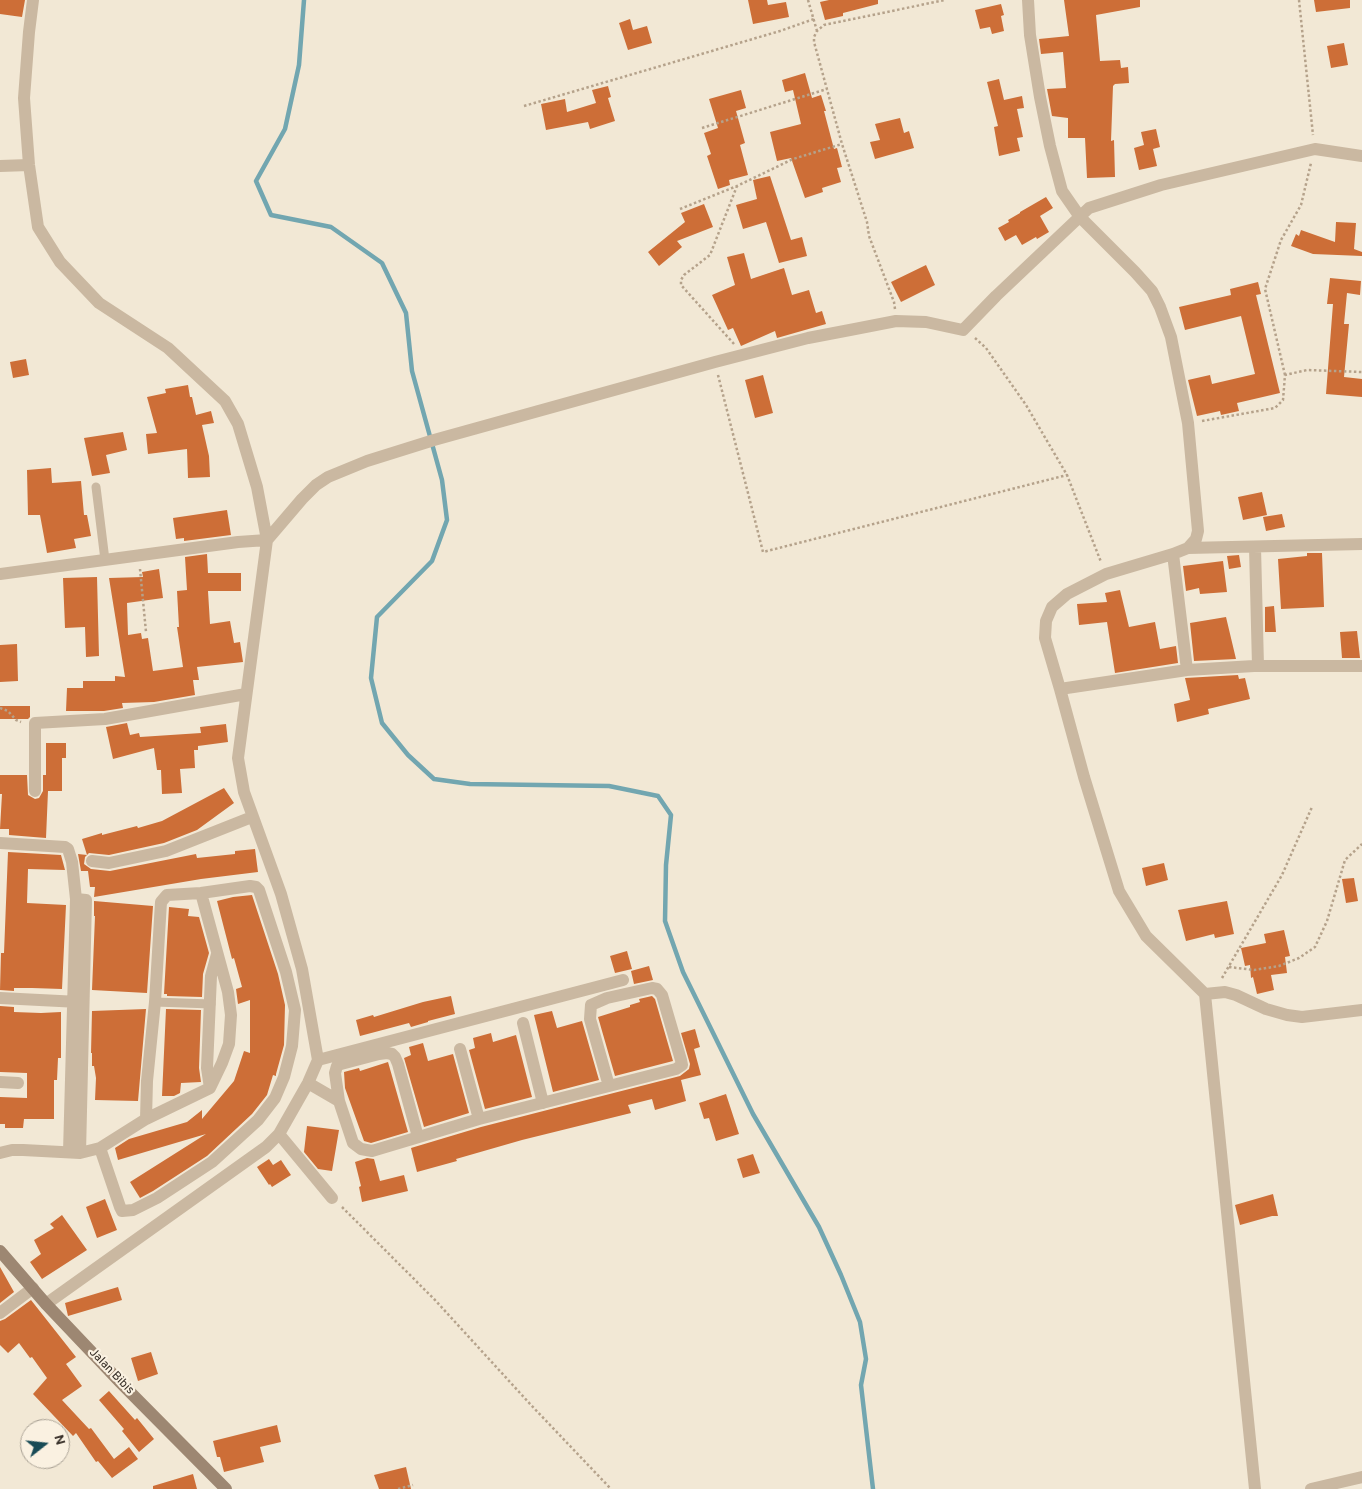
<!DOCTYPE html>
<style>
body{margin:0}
#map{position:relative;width:1362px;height:1489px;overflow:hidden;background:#f2e8d5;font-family:Overpass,sans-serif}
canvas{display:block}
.north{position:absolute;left:20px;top:1419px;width:50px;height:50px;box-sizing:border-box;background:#faf1e1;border:1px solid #aaa295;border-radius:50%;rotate:74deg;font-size:14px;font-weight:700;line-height:20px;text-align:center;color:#332b24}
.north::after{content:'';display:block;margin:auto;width:18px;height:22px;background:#184b56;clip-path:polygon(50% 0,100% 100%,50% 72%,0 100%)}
</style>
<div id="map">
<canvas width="1362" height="1489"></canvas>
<div class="north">N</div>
</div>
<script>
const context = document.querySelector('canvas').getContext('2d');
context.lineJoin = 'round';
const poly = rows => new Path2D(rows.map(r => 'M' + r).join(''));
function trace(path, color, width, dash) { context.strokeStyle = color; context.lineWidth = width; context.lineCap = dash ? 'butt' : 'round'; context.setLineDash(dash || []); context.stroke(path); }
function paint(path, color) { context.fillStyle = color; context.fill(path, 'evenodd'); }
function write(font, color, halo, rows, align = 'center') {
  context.font = font + ' Overpass,sans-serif'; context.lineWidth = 4.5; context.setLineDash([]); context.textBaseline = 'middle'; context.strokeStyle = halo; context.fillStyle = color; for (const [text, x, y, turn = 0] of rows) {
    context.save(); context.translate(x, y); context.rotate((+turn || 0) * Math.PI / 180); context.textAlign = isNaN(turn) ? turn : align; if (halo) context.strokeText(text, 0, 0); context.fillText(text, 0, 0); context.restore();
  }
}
trace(poly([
 [304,0,299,65,285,129,256,181,271,215,331,227,382,263,406,313,412,371,442,480,447,520,432,561,377,617,371,678,382,723,408,755,434,779,470,784,609,786,658,796,671,815,666,865,665,921,683,972,753,1114,819,1227,841,1275,860,1322,866,1359,861,1385,873,1489]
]), '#72a6b0', 4.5);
paint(poly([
 [0,0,25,0,22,17,0,14],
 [748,0,767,0,768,5,786,2,789,17,753,24],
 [829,0,878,0,878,4,843,13,843,16,825,20,820,2],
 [1064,0,1140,0,1140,7,1096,15,1100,61,1120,60,1121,68,1128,67,1129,83,1115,84,1113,86,1111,141,1114,140,1115,177,1087,178,1085,138,1068,138,1068,118,1052,116,1047,89,1066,88,1063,52,1041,54,1039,39,1069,36],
 [1314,0,1350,0,1350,8,1316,12],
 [1001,4,1004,15,1001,16,1004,31,992,34,990,27,980,29,975,10],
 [630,19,633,30,647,26,652,43,628,50,619,23],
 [1344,43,1348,65,1331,68,1327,46],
 [805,73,812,98,821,95,826,111,824,111,834,149,837,148,842,167,837,168,841,182,822,188,823,192,805,198,791,158,777,161,770,132,801,124,793,90,785,92,782,80],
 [999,79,1004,100,1022,96,1024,108,1017,109,1023,137,1017,138,1020,151,999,156,994,127,998,126,987,82],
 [608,86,611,97,608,98,615,121,590,129,588,122,546,130,541,104,565,99,567,112,596,103,592,90],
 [741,90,746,108,736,111,745,143,740,145,748,175,729,180,730,185,718,189,707,156,711,154,704,133,718,128,709,99],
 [900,118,904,133,909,131,914,148,875,159,870,142,880,140,875,124],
 [1156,129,1160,147,1153,149,1157,166,1139,170,1134,148,1144,145,1141,132],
 [770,176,791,240,802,237,807,256,779,263,766,222,743,229,736,205,757,199,753,180],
 [1046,197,1053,208,1040,216,1049,232,1037,239,1036,237,1022,245,1016,235,1005,241,998,228,1009,222,1008,220,1020,213,1020,212],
 [704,204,713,227,677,241,682,247,659,266,648,252,685,222,681,213],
 [1336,222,1356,223,1354,249,1362,252,1362,256,1313,254,1291,246,1296,234,1299,236,1301,230,1335,242],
 [744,253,751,279,784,268,792,295,809,290,816,313,822,311,826,324,777,338,775,331,741,346,733,328,728,330,712,295,735,285,727,257],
 [926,265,935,285,901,302,891,282],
 [1330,278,1361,281,1360,295,1347,293,1344,324,1349,324,1344,377,1362,379,1362,397,1326,394,1333,304,1327,304],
 [1258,282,1261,294,1256,295,1280,393,1237,403,1239,411,1221,415,1220,411,1197,416,1188,380,1210,375,1212,384,1255,374,1241,316,1185,330,1179,307,1231,295,1230,289],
 [26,359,29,375,13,378,10,362],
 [763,375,773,413,755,418,745,380],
 [188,385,190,397,192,397,196,415,211,411,214,423,202,425,209,456,210,477,188,478,187,449,148,454,146,434,157,433,147,397,166,393,165,389],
 [123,432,127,450,106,455,110,473,92,476,84,438],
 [51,468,52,483,81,481,84,515,87,515,91,536,74,539,76,548,47,553,40,515,28,515,27,470],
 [1262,492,1267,515,1243,520,1238,497],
 [227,510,231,535,184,541,184,538,176,539,173,518],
 [1282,514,1285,527,1266,531,1263,517],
 [1307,553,1322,553,1324,607,1281,609,1278,559,1307,556],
 [207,554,208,573,241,573,241,591,208,591,210,624,230,621,234,643,240,642,243,662,197,667,199,680,193,680,195,695,154,702,122,703,123,708,104,711,66,711,67,688,83,688,83,681,115,681,115,676,125,677,109,578,143,577,142,572,159,569,163,598,127,603,128,635,141,633,142,639,148,638,153,671,183,667,177,627,179,627,177,591,187,590,185,557],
 [1239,555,1241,567,1229,569,1227,556],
 [1223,561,1227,592,1200,594,1199,588,1186,591,1183,566],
 [97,577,99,656,86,657,85,627,65,628,63,578],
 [1120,590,1129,627,1155,622,1160,649,1176,646,1178,663,1115,673,1107,622,1079,625,1077,604,1107,602,1105,593],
 [1274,606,1276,632,1265,632,1265,607],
 [1226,617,1236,659,1194,661,1190,623],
 [1357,631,1360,658,1342,658,1340,632],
 [17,644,18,681,0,682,0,645],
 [1238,675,1239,679,1245,678,1250,699,1208,709,1209,714,1177,722,1174,704,1190,700,1185,678],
 [0,706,30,706,30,717,28,719,0,719],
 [127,723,130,735,139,733,140,737,201,733,200,727,226,724,228,742,198,746,198,750,194,750,195,768,180,769,182,793,162,794,161,770,157,770,154,748,113,759,106,727],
 [46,743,66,743,66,758,62,758,62,791,48,791,46,838,9,835,9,829,0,829,2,794,0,794,0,775,27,775,28,795,35,799,39,798,43,791,43,775,46,775],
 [224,788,234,803,197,830,164,843,109,855,89,853,85,857,84,864,91,869,110,871,196,854,197,858,235,854,235,851,255,849,258,872,201,879,94,897,95,887,90,887,88,871,81,871,78,854,87,855,82,839,102,833,102,835,137,826,138,828,162,821],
 [8,852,61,855,65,870,28,869,27,903,66,905,62,989,32,988,14,988,14,991,0,990,1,953,4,953],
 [1164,863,1168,880,1146,886,1142,868],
 [1354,878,1358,901,1346,903,1342,879],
 [252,895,278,974,285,1005,284,1045,276,1074,276,1076,273,1075,267,1095,252,1114,207,1156,153,1191,140,1198,130,1182,206,1134,118,1160,115,1148,129,1139,187,1122,202,1110,202,1119,234,1081,244,1051,250,1053,250,1000,238,1004,236,989,242,987,234,958,232,959,217,901,233,897],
 [94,901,153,906,147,993,92,990,95,916,94,916],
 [1227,901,1234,934,1215,938,1214,934,1186,941,1178,910],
 [169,907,189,909,188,916,199,917,209,953,203,974,202,997,167,996,167,994,164,994],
 [1284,930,1290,956,1285,957,1287,973,1271,975,1274,990,1257,994,1253,977,1251,978,1250,965,1245,966,1241,948,1266,943,1264,934],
 [627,951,632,969,615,973,610,956],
 [649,966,653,980,634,984,631,971],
 [451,996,455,1014,428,1021,428,1022,411,1027,409,1023,360,1036,356,1020,373,1015,374,1017,423,1002],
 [652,996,655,999,673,1061,615,1076,598,1017,630,1007,630,1005,640,1002,639,999],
 [0,1006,14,1007,14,1012,41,1013,61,1012,61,1058,58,1058,57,1080,54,1080,54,1119,24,1119,23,1128,5,1128,5,1124,0,1124,0,1097,27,1098,27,1073,0,1072],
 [146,1009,138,1101,95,1100,96,1078,94,1066,92,1066,92,1053,91,1053,92,1011],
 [166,1009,201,1010,199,1068,201,1082,181,1083,180,1093,174,1096,162,1096],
 [552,1011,557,1028,582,1021,599,1080,553,1092,534,1015],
 [695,1029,700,1047,694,1049,701,1075,681,1080,686,1101,655,1110,652,1099,628,1105,631,1113,522,1140,456,1159,457,1161,417,1172,411,1148,481,1127,680,1076,689,1069,690,1064,681,1033],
 [491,1033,493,1042,516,1035,532,1097,485,1109,469,1050,475,1048,473,1038],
 [423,1043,428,1061,453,1054,469,1113,424,1127,404,1058,411,1055,409,1047],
 [388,1062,408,1132,371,1143,364,1141,345,1088,344,1072,359,1068,360,1071],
 [726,1094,739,1134,716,1141,709,1118,704,1119,699,1103],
 [307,1126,339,1130,332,1171,318,1169,304,1152],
 [753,1154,760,1173,743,1178,737,1159],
 [367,1158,374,1159,380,1181,404,1175,408,1191,362,1202,359,1187,361,1186,355,1162],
 [269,1159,273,1165,281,1160,291,1175,272,1187,270,1184,269,1185,257,1167],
 [1273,1194,1278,1216,1272,1216,1240,1225,1235,1205],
 [105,1199,117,1230,97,1238,86,1207],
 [62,1215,87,1250,42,1279,30,1262,41,1254,34,1240,54,1228,50,1224],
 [0,1267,14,1292,0,1303],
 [118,1287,122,1300,68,1316,65,1303],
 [31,1300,76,1357,66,1364,82,1386,62,1400,89,1429,91,1428,114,1459,129,1447,138,1459,112,1478,98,1461,96,1462,76,1433,73,1436,33,1394,47,1378,32,1357,30,1358,19,1343,8,1353,0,1345,0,1321,5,1319],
 [151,1352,158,1374,138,1381,131,1358],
 [109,1391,135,1420,137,1418,154,1439,139,1452,122,1431,124,1429,99,1400],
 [277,1425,281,1442,260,1447,264,1462,224,1472,220,1457,217,1457,213,1441],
 [406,1467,411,1489,379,1489,374,1475],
 [193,1474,197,1489,153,1489,153,1486]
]), '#cd6e37');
trace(poly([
 [808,0,817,31],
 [1299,0,1313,135],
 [524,106,780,31,814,19],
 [702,128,827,89],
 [680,209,737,186,793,159,842,144],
 [895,309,894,302,869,236,867,222,842,144,814,42,814,37,817,31,824,25,945,0],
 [975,338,986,348,1026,405,1067,475,1101,562],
 [734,344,681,285,681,280,684,275,710,255,737,186],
 [718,375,763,552,1067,475],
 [1285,375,1265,289,1281,240,1301,205,1311,163],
 [1202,421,1275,408,1283,400,1285,375,1307,370,1362,372],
 [140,569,146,632],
 [0,708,8,711,16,720,21,722],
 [1229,967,1254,970,1279,966,1299,958,1315,947,1327,921,1345,860,1362,844],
 [1222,978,1282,875,1312,807],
 [342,1207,435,1300,531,1405,611,1489],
 [398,1489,413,1485]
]), '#b5a28b', 2.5, [2.5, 2.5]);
trace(poly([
 [96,487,105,560],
 [155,1002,211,1004]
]), '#cab8a1', 9);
trace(poly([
 [33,0,29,32,24,98,29,165,38,227,60,262,99,303,168,348,225,401,238,424,257,487,267,540,238,758,244,792,281,894,302,969,318,1060,308,1083,279,1134,266,1147,46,1304],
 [1028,0,1030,35,1040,97,1050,146,1062,191,1080,217,1135,272,1152,291,1160,307,1171,337,1188,423,1198,531,1196,539,1188,548,1173,554,1106,574,1067,594,1052,607,1046,621,1045,638,1060,689,1084,777,1119,891,1146,936,1205,994,1255,1489],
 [0,166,29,165],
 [1255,547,1258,666],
 [1188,548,1362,544],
 [1173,554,1187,670],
 [0,574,238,542,267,540,302,499,316,485,328,477,367,461,434,440,715,362,808,338,855,329,896,321,926,322,963,330,996,296,1089,208,1161,185,1315,149,1362,156],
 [1060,689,1187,670,1254,666,1362,666],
 [35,791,35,723,105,719,246,694],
 [0,843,65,847,68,849,72,862,76,899,69,1152],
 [92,861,109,863,166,851,252,817],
 [76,899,86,900,80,1153],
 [1205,994,1225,992,1236,995,1266,1009,1287,1015,1302,1017,1362,1010],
 [0,998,79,1002],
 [523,1023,543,1103],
 [460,1049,479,1119],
 [318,1060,623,980],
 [0,1082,18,1083],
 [308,1083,339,1101,353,1143,361,1149,372,1151,479,1119,676,1069,682,1065,681,1060,662,995,657,989,652,988,607,998,591,1005,590,1019,609,1086],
 [210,1088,207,1068,211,976,217,954],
 [339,1101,335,1073,337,1066,341,1064,379,1054,387,1053,392,1054,395,1057,398,1064,418,1137],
 [279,1134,332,1198],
 [100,1148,120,1207,122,1211,133,1210,157,1198,212,1162,258,1120,275,1098,284,1077,292,1046,295,1010,286,972,259,890,256,887,250,886,201,893,167,895,161,902,155,1002,147,1081,146,1119],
 [0,1153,12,1150,23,1150,80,1153,100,1148,146,1119,210,1088,222,1063,229,1044,231,1015,228,992,201,893],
 [0,1313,33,1288],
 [1311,1489,1362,1477]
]), '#cab8a1', 12);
trace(poly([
 [0,1251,46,1304,120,1382,226,1489]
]), '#9d8772', 12);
write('12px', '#332b24', '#faf1e1', [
 ["Jalan Bibis",111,1372,46]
]);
</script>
